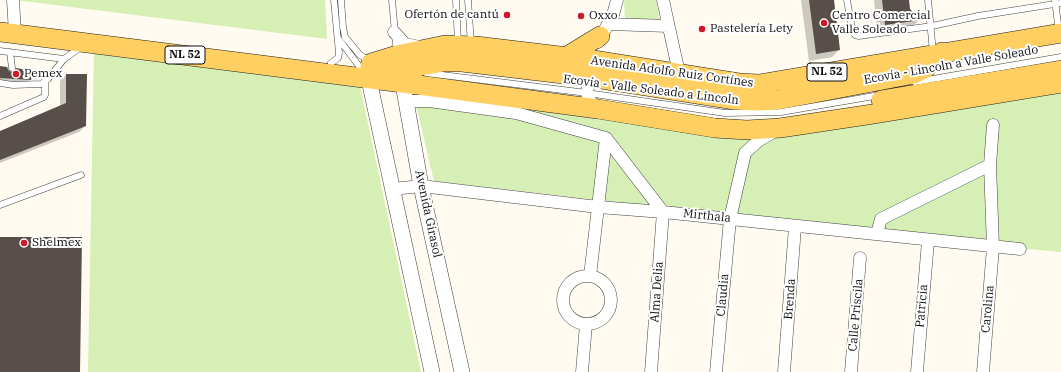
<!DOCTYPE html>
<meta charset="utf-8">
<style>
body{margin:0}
canvas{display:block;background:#fffbf1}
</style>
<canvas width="1061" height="372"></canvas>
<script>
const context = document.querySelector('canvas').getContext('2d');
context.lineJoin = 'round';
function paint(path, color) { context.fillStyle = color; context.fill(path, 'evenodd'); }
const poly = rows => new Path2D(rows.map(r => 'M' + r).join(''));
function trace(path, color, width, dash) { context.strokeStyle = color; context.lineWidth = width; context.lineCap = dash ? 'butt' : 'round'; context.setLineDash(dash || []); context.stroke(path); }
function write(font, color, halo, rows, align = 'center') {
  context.font = font + ' "IBM Plex Serif",serif'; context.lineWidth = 4; context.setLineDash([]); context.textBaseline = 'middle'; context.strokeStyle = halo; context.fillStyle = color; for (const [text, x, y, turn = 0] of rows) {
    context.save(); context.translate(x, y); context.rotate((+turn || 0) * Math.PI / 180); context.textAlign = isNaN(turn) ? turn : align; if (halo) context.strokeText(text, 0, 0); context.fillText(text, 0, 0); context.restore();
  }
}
paint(poly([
 [15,0,325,0,327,39],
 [624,0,656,0,660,23,625,20],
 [94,49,360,86,421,372,88,372],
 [1061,90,1061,252,975,244,434,181,413,92,734,138]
]), '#d6efb5');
paint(poly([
 [801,0,833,0,839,50,832,57,809,61],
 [874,0,908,0,909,10,919,20,912,27,877,32],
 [0,67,10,73,31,79,29,81,15,82,0,80],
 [66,75,85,126,79,132,0,163,0,132,60,106,60,81]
]), '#0003');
paint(poly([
 [809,0,834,0,840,50,816,54],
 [882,0,909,0,910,9,921,20,885,25],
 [0,66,7,67,9,71,12,72,16,68,33,71,31,80,0,78],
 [66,74,87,74,86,126,0,160,0,131,66,103],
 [0,237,82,237,80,372,0,372]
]), '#594f4a');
const service = poly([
 [341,0,343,27,345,37,359,54,370,62],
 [392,0,397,54],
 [456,0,458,43],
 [468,0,471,44],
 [847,0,852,29,855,35,859,36,932,26,978,16,1061,3],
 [928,0,933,52],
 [1055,0,1059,32],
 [338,38,365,74],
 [0,51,64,59],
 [10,52,12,68],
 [331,63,338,58,339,53,334,0],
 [426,73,587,93,725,113,781,112,880,95],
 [915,82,1061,57],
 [0,83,13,85,41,84,48,79,64,59,81,47],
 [0,116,44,97,45,95,45,82],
 [0,205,81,175]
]);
const minor = poly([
 [13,0,15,33],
 [663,0,679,73],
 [609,24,668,26],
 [394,32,405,44,420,47],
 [598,42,613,15,617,0],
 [590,72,587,93,589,100,598,109],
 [406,101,429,101,516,113,606,138,663,212,651,372],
 [393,189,421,186,598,207,663,212,1020,249],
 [877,234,881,219,990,165],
 '563 300a24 24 0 1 1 48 0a24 24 0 1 1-48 0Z',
 [590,276,606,138],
 [582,372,586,324],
 [716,372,730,219,745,153,758,141,775,131],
 [784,372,795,227],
 [851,372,860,258],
 [917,372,928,241],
 [983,372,993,247,990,165,993,125]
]);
const tertiary = poly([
 [401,73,421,186,462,372],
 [369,80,432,372]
]);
const primary = poly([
 [0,32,403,83,598,109,715,128,747,130,780,128,873,114,1061,83],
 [564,58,600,36],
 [370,66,371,63,397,55,445,45,476,46,593,60,739,83,759,84,1061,33],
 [376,71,400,70,443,62,462,62,589,77,735,100,758,101,778,100,914,74,926,68,942,52],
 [881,100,1061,70]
]);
trace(service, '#424242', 7);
trace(minor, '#424242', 13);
trace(tertiary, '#424242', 16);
trace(primary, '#202020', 20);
trace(service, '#fff', 6);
trace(minor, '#fff', 12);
trace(tertiary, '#fff', 15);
trace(primary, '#ffd061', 19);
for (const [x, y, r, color] of [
 [507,15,4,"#d01629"],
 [581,16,4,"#d01629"],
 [824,23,4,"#d01629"],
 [702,29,4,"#d01629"],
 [16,74,4,"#d01629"],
 [24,243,4,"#d01629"]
]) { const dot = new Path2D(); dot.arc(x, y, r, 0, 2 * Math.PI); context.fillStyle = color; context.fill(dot); trace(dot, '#fff', 1.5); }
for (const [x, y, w] of [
 [185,55,40],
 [827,72,40]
]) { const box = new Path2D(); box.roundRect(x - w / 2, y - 9, w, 18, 3); context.fillStyle = '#fff'; context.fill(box); trace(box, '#0f0f0f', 1); }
write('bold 11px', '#0f0f0f', null, [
 ["NL 52",185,55],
 ["NL 52",827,72]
]);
write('12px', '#0f0f0f', '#fff', [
 ["Ofertón de cantú",499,15,"right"],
 ["Oxxo",589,16],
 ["Centro Comercial",832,16],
 ["Valle Soleado",832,30],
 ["Pastelería Lety",710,29],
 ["Pemex",24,74],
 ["Shelmex",32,243]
], 'left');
write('12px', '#0f0f0f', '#fff', [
 ["Ecovía - Lincoln a Valle Soleado",951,65,-10],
 ["Avenida Adolfo Ruiz Cortínes",672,72,8],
 ["Ecovía - Valle Soleado a Lincoln",651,90,7],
 ["Avenida Girasol",428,214,78],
 ["Mirthala",707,216,6],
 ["Alma Delia",657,292,-86],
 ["Claudia",723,295,-85],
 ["Brenda",790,299,-86],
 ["Patricia",922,306,-85],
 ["Carolina",988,309,-85],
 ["Calle Priscila",856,315,-85]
]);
</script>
